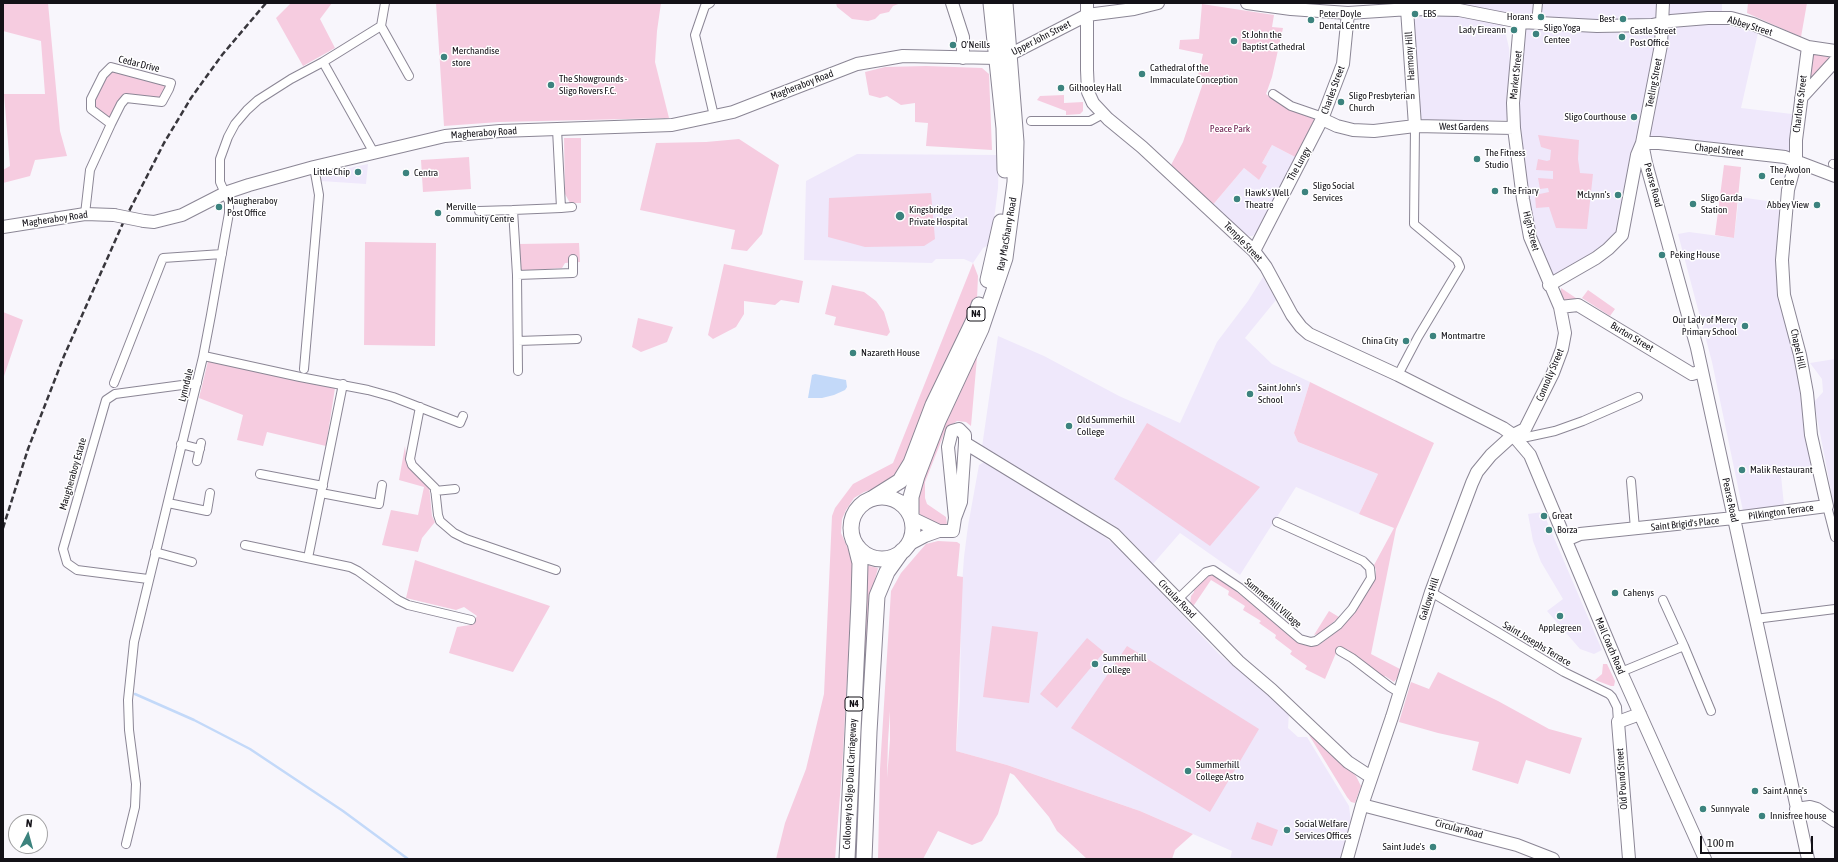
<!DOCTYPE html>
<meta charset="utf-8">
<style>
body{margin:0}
#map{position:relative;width:1838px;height:862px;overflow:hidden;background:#f8f6fc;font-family:"Asap Condensed",sans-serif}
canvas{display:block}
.frame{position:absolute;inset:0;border:4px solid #131117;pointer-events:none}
.north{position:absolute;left:8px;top:814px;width:40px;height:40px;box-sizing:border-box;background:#fff;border:1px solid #a1a0a2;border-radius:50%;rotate:6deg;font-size:11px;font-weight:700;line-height:16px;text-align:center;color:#131117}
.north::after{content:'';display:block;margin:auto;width:14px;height:18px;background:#3c837e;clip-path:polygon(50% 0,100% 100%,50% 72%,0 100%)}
.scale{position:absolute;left:1700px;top:836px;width:113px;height:18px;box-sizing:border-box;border:2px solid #131117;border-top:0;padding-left:5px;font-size:12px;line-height:14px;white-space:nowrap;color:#131117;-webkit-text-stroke:3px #fff;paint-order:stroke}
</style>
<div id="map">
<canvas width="1838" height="862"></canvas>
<div class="frame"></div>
<div class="north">N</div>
<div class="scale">100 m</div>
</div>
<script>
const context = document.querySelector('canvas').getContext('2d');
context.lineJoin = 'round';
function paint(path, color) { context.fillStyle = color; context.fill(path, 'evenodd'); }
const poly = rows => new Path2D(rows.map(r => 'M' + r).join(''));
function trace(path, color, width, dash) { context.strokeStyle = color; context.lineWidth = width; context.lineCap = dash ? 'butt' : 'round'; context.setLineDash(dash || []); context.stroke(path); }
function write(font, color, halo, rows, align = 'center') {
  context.font = font + ' "Asap Condensed",sans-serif'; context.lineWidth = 3; context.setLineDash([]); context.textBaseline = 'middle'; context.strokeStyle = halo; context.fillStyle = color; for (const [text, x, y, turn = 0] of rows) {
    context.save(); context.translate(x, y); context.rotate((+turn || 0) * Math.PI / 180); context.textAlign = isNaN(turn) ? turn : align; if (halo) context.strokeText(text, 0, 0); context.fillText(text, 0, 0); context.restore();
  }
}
paint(poly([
 [1431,3,1536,3,1534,21,1454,5],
 [1539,3,1659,3,1658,17,1647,22,1537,20],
 [1667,3,1722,3,1722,11,1665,17],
 [1410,12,1457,12,1503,22,1509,48,1511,83,1510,120,1481,120,1481,125,1418,124],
 [1700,24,1726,25,1758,33,1741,108,1792,114,1790,155,1646,138,1669,26],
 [1523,27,1604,33,1660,30,1619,234,1609,246,1550,279,1534,238,1515,113],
 [1272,145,1299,159,1259,228,1253,236,1246,236,1211,207,1244,168,1259,180,1262,163],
 [857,154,999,155,998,188,991,244,983,248,973,263,964,259,936,259,932,263,804,260,806,181],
 [368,164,366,184,321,181,322,176,344,169],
 [1739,197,1781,203,1777,237,1777,294,1793,348,1812,471,1780,466,1784,505,1743,511,1712,362,1678,234,1689,232,1734,238],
 [1263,277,1276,300,1245,338,1272,364,1310,382,1294,433,1298,442,1378,474,1359,514,1296,487,1240,575,1180,533,1153,564,1125,535,1115,526,982,447,998,336,1044,356,1119,396,1180,423,1217,342,1248,301],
 [1835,359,1835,511,1814,402,1823,392,1822,379,1810,363],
 [984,462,1097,531,1118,547,1219,654,1289,713,1288,728,1298,737,1307,737,1349,806,1351,822,1340,859,1230,859,1232,851,1140,811,1007,765,956,751,960,698,961,599,964,557,968,526,979,465],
 [1543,512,1602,650,1594,654,1580,649,1547,611,1563,599,1541,562,1533,541,1528,514]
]), '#efe8fb');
paint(poly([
 [3,3,48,3,60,131,67,156,35,160,30,176,3,183,3,170,10,166,4,94,45,94,41,41,3,31],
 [291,3,332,3,320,19,335,48,303,66,276,18],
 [436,3,661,3,657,31,655,62,669,118,499,122,444,126],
 [836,3,901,3,893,6,889,12,880,14,875,19,868,21,852,19,837,7],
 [1748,3,1807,3,1801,37,1747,13],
 [1202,4,1274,15,1272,27,1283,28,1272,77,1266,94,1281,104,1317,118,1299,159,1272,145,1262,163,1267,166,1259,180,1244,168,1211,207,1171,165,1183,142,1203,83,1197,80,1203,54,1179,49,1180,40,1199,39],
 [1814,54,1832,58,1810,83,1807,79,1810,58],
 [926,66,982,68,989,74,992,150,926,146,928,123,915,122,915,103,901,105,887,96,880,98,869,95,865,72,885,67],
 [112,70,168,84,160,100,133,95,111,121,94,107,94,99,105,75],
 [1064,95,1064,103,1083,102,1083,111,1080,114,1066,115,1066,111,1037,100,1040,96],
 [1538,135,1579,140,1578,159,1580,173,1593,174,1587,229,1556,228,1549,207,1536,208,1535,195,1549,192,1548,188,1540,189,1538,178,1553,179,1553,171,1536,170,1538,159,1547,161,1550,160,1551,150,1541,147],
 [564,138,581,138,581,203,570,203,565,194],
 [739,139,779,165,762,234,747,251,731,249,735,230,640,210,656,143,706,142],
 [469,157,471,189,423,192,421,160],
 [1724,165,1741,167,1734,238,1715,235],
 [931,193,935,239,924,246,865,247,828,237,829,198],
 [365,242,436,243,435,346,364,345],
 [579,243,580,262,565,263,562,268,522,271,520,268,519,244],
 [973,263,978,276,977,299,898,474,877,488,864,492,854,498,846,510,842,519,841,533,853,560,853,570,842,770,835,859,776,859,785,823,806,769,824,694,832,516,835,508,853,484,893,463],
 [724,264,803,281,799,303,781,300,775,305,744,301,744,314,736,327,713,339,708,335],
 [832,285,864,292,876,301,884,312,890,332,887,336,834,325,836,317,825,314],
 [1561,288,1579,300,1563,302,1561,293],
 [1588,290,1615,309,1610,316,1582,298],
 [3,312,23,320,3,379],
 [638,318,673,327,667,342,641,352,632,347],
 [978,346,971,426,966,422,957,421,946,429,925,482,925,498,927,504,946,517,947,525,943,526,922,518,918,510,918,486],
 [208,361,335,388,326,446,267,432,263,446,237,440,243,415,199,398],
 [1310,382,1434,443,1396,529,1371,654,1400,669,1399,676,1394,682,1385,676,1383,678,1348,650,1339,646,1325,679,1305,669,1307,666,1290,654,1292,651,1275,638,1276,635,1259,623,1261,621,1243,610,1245,606,1228,595,1229,591,1211,580,1192,608,1190,604,1191,596,1194,592,1194,590,1208,575,1214,575,1241,595,1294,640,1310,645,1319,645,1340,629,1349,619,1375,579,1376,570,1374,565,1394,528,1359,514,1378,474,1298,442,1294,433],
 [1147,423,1260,487,1210,546,1114,479],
 [405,446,407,465,429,485,432,516,435,522,422,538,418,552,382,545,391,510,418,515,424,487,399,480],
 [938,541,957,542,960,544,957,576,963,577,956,751,1007,765,1140,811,1193,834,1175,850,1172,859,1087,859,1057,831,1049,817,1014,775,1010,773,998,814,982,841,972,845,938,831,923,859,878,859,880,769,891,591,901,573,919,552,926,544],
 [890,711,890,740,887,778,888,741],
 [415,560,550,606,513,672,449,653,457,627,470,625,477,616,464,607,456,610,406,598],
 [866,565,878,568,874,583,859,859,852,859],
 [1329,611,1339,617,1321,633,1314,635],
 [992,626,1038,632,1029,703,983,697],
 [1087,638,1104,652,1057,708,1040,694],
 [1127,646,1259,729,1210,812,1071,728],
 [1603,664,1607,664,1615,681,1614,686,1611,686,1595,680,1602,674],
 [1438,672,1498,701,1549,729,1582,738,1570,774,1526,760,1518,784,1472,770,1479,742,1438,733,1399,722,1411,682,1429,689],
 [1309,735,1314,735,1356,776,1361,786,1355,803,1351,802,1347,797],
 [1257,822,1278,830,1272,846,1251,839]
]), '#f6cce0');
paint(poly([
 [815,374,846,380,847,387,845,390,834,395,822,398,808,398,812,375]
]), '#c3d9f9');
trace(poly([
 [135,694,194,720,250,749,343,811,408,859]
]), '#c3d9f9', 2.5);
const street = poly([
 [710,3,705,6,695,35,714,116],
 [1536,23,1538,3],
 [381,26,409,76],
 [1273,94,1291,106,1323,117],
 [1031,121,1090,121,1103,114],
 [374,153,323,62,381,26,385,3],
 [1833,164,1835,165],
 [561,208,572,207],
 [479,211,513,210],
 [85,214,90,170,111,124,121,104,126,98,162,102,169,89,171,83,111,67,103,75,91,99,91,109,111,124],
 [517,275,573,273,573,259],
 [518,341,577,339],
 [204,356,300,377,368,390,393,397,460,423,463,416],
 [304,369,319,195,314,167],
 [518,371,517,275,513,210,561,208,557,129],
 [1398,375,1418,337,1460,267,1457,260,1414,224,1415,126],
 [114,383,163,258,222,254],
 [420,407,410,459,412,465,435,488,438,515,440,521,454,533,466,539,556,570],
 [1514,435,1527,437,1555,431,1583,421,1638,397],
 [181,444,200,449],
 [197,461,201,443],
 [260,474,323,486],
 [1631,481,1635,529],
 [435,491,455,489],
 [321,493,379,504,382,485],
 [168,503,207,511,210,493],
 [1827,506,1835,537],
 [245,545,350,567,358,571,398,600,408,605,471,620],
 [155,552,192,562],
 [308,558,343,384],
 [148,579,77,570,67,563,63,549,106,400,115,394,197,383],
 [1431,592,1564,672,1609,694,1612,697,1617,707,1618,722],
 [1177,600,1206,572,1213,570,1240,588,1300,639,1311,642,1316,641,1338,625,1352,609,1371,578,1370,568,1363,561,1277,522],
 [1663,600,1684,646,1711,711],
 [1755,619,1835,609],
 [1340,651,1352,658,1390,687,1400,693],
 [1621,672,1684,646],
 [126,844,135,807,136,784,129,730,128,700,134,642,203,357,211,315,229,213,229,202,220,182,220,159,228,137,235,124,247,110,258,100,291,79,323,62]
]);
const secondary = poly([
 [952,3,963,37,963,58],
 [1087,3,1087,70,1088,92,1093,103,1108,119,1142,147,1254,251,1266,267,1292,315,1301,327,1309,334,1398,375,1503,428,1513,435,1530,455,1621,672,1705,859],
 [1247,3,1291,9,1348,13,1410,9,1459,10,1520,22,1597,26,1652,25,1671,21,1708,18,1731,18,1753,24,1808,47,1835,51],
 [1407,9,1415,126],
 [1801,98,1835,61],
 [1322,119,1337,126,1353,130,1374,131,1415,126,1514,128],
 [1642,143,1646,163,1697,348,1808,859],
 [1642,143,1659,143,1785,157,1835,176],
 [144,221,154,222,182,215,225,193,249,185,314,167,445,136,500,131,672,125,733,112,857,64,903,56,997,58,1009,55,1087,15,1134,9,1158,3],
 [3,227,85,214,114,215],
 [1254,251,1322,119,1343,64,1348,13],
 [1549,285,1596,258,1608,249,1622,235,1637,155,1642,143,1661,45,1663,3],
 [1560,307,1578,305,1692,374,1702,371],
 [912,518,939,531],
 [955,518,948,447,952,431,959,429,965,435,965,443,1114,534,1238,661,1272,690,1348,762,1371,777],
 [1566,540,1580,534,1734,518,1827,506,1811,435,1807,393,1800,355,1784,295,1782,260,1788,190,1796,161,1796,140,1808,47],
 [908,545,925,536,939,531,953,531,955,518,961,502,965,443],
 [1362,805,1517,845,1553,859],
 [1796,809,1810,807,1817,809,1835,821],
 [1347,859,1362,805,1392,717,1431,592,1472,483,1477,472,1491,455,1513,435,1525,429,1553,373,1562,349,1565,333,1560,307,1530,237,1523,199,1514,128,1513,103,1520,22],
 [1629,859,1618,722,1640,714]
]);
const highway = poly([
 [991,3,1004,128,1005,170],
 [988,280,1001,222],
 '851 528a31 31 0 1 1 62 0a31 31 0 1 1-62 0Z',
 [873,498,900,481,911,463,933,405,974,320,979,305],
 [911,515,911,497,917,476,938,421,981,329,1005,258,1015,182,1016,142,1005,3],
 [847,859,859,601,860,563,855,543],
 [864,859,869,732,877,596,887,572,902,551]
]);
trace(street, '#8b8695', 10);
trace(secondary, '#8b8695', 14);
trace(highway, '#8b8695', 17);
trace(street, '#fff', 8);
trace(secondary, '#fff', 12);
trace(highway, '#fff', 15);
trace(poly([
 [3,528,28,449,64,356,123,223,164,143,191,98,222,55,266,3]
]), '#38363c', 2.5, [6, 3]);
const secondaryBridge = poly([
 [114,215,144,221]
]);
trace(secondaryBridge, '#8b8695', 14, []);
trace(secondaryBridge, '#fff', 12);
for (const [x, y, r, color] of [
 [1415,14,4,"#3c837e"],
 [1541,17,4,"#3c837e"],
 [1623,19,4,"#3c837e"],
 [1311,20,4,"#3c837e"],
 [1514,30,4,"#3c837e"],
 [1536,34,4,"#3c837e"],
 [1622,37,4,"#3c837e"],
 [1234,41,4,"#3c837e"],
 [953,45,4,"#3c837e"],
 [444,57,4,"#3c837e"],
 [1142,74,4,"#3c837e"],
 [551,85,4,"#3c837e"],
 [1061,88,4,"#3c837e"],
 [1341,102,4,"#3c837e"],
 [1634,117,4,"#3c837e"],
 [1477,159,4,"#3c837e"],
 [358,172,4,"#3c837e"],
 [406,173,4,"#3c837e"],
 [1762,176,4,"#3c837e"],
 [1495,191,4,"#3c837e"],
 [1305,192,4,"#3c837e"],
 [1618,195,4,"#3c837e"],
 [1237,199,4,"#3c837e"],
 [1693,204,4,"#3c837e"],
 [1817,205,4,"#3c837e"],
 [219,207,4,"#3c837e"],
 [438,213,4,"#3c837e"],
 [900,216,5,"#3c837e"],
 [1662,255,4,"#3c837e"],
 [1745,326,4,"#3c837e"],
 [1433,336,4,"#3c837e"],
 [1406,341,4,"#3c837e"],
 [853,353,4,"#3c837e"],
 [1250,394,4,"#3c837e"],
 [1069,426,4,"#3c837e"],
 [1742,470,4,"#3c837e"],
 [1544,516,4,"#3c837e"],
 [1549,530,4,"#3c837e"],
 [1615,593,4,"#3c837e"],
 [1560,616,4,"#3c837e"],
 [1095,664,4,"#3c837e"],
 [1188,771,4,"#3c837e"],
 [1755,791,4,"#3c837e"],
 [1703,809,4,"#3c837e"],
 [1762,816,4,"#3c837e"],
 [1287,830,4,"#3c837e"],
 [1433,847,4,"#3c837e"]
]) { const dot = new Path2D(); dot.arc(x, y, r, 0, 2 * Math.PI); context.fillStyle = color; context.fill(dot); trace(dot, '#fff', 1.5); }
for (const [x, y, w] of [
 [976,314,18],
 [854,704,18]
]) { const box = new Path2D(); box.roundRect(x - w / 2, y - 7, w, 14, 3); context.fillStyle = '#fff'; context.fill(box); trace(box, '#131117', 1); }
write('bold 9px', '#131117', null, [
 ["N4",976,314],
 ["N4",854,704]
]);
write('10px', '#131117', '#fff', [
 ["Peter Doyle",1319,14],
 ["Dental Centre",1319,26],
 ["EBS",1423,14],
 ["Horans",1533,17,"right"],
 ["Best",1615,19,"right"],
 ["Sligo Yoga",1544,28],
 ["Centee",1544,40],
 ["Lady Eireann",1506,30,"right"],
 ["Castle Street",1630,31],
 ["Post Office",1630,43],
 ["St John the",1242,35],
 ["Baptist Cathedral",1242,47],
 ["O'Neills",961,45],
 ["Merchandise",452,51],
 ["store",452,63],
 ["Cathedral of the",1150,68],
 ["Immaculate Conception",1150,80],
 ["The Showgrounds -",559,79],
 ["Sligo Rovers F.C.",559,91],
 ["Gilhooley Hall",1069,88],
 ["Sligo Presbyterian",1349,96],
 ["Church",1349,108],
 ["Sligo Courthouse",1626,117,"right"],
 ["The Fitness",1485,153],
 ["Studio",1485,165],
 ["The Avolon",1770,170],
 ["Centre",1770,182],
 ["Little Chip",350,172,"right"],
 ["Centra",414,173],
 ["Sligo Social",1313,186],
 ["Services",1313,198],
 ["The Friary",1503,191],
 ["Hawk's Well",1245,193],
 ["Theatre",1245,205],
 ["McLynn’s",1610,195,"right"],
 ["Sligo Garda",1701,198],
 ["Station",1701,210],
 ["Maugheraboy",227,201],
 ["Post Office",227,213],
 ["Abbey View",1809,205,"right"],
 ["Merville",446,207],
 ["Community Centre",446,219],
 ["Kingsbridge",909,210],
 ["Private Hospital",909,222],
 ["Peking House",1670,255],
 ["Our Lady of Mercy",1737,320,"right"],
 ["Primary School",1737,332,"right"],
 ["Montmartre",1441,336],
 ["China City",1398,341,"right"],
 ["Nazareth House",861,353],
 ["Saint John's",1258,388],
 ["School",1258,400],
 ["Old Summerhill",1077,420],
 ["College",1077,432],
 ["Malik Restaurant",1750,470],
 ["Great",1552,516],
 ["Borza",1557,530],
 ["Cahenys",1623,593],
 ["Applegreen",1560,628,"center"],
 ["Summerhill",1103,658],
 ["College",1103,670],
 ["Summerhill",1196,765],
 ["College Astro",1196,777],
 ["Saint Anne's",1763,791],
 ["Sunnyvale",1711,809],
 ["Innisfree house",1770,816],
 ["Social Welfare",1295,824],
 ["Services Offices",1295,836],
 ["Saint Jude's",1425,847,"right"]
], 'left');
write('10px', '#131117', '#fff', [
 ["Abbey Street",1750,26,17],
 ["Upper John Street",1041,38,-27],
 ["Harmony Hill",1410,56,-93],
 ["Cedar Drive",139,64,14],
 ["Market Street",1516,75,-84],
 ["Teeling Street",1654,83,-79],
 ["Magheraboy Road",802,85,-21],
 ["Charles Street",1333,90,-70],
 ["Charlotte Street",1800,104,-83],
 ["West Gardens",1464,127,1],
 ["Magheraboy Road",484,133,-4],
 ["Chapel Street",1719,150,7],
 ["The Lungy",1299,164,-61],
 ["Pearse Road",1653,185,75],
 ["Magheraboy Road",55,219,-8],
 ["High Street",1531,231,76],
 ["Ray MacSharry Road",1007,234,-80],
 ["Temple Street",1243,242,46],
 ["Burton Street",1632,337,31],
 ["Chapel Hill",1798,349,78],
 ["Connolly Street",1550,375,-67],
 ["Lynndale",186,385,-76],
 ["Maugheraboy Estate",73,474,-74],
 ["Pearse Road",1730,500,78],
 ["Pilkington Terrace",1781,512,-8],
 ["Saint Brigid's Place",1685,524,-6],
 ["Circular Road",1177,599,46],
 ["Gallows Hill",1429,599,-72],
 ["Summerhill Village",1273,603,40],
 ["Saint Josephs Terrace",1537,644,31],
 ["Mail Coach Road",1610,646,67],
 ["Old Pound Street",1622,779,-94],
 ["Collooney to Sligo Dual Carriageway",850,784,-87],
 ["Circular Road",1459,829,15]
]);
write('10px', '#671547', '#fff', [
 ["Peace Park",1230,129]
]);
</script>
